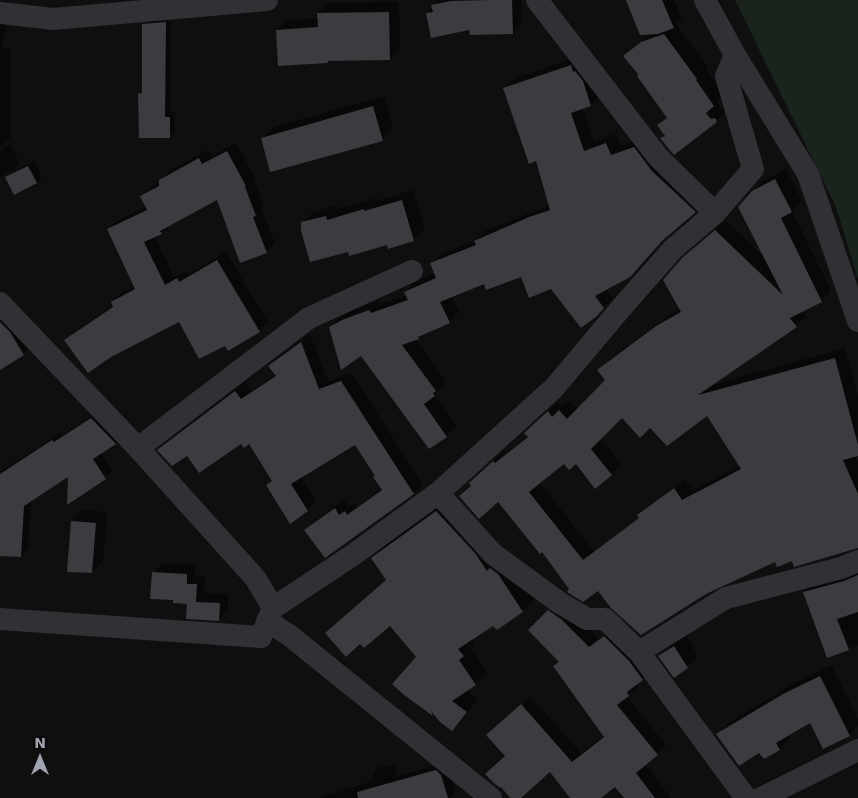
<!DOCTYPE html>
<style>
body{margin:0}
#map{position:relative;width:858px;height:798px;overflow:hidden;background:#0f0f10;font-family:"DejaVu Sans",sans-serif}
canvas{display:block}
.north{position:absolute;left:15px;top:733px;width:50px;height:50px;-webkit-text-stroke:4px #0a0a0b;paint-order:stroke;rotate:0deg;font-size:14px;font-weight:700;line-height:20px;text-align:center;color:#a0a4b1}
.north::after{content:'';display:block;margin:auto;width:18px;height:22px;background:#a0a4b1;clip-path:polygon(50% 0,100% 100%,50% 72%,0 100%)}
</style>
<div id="map">
<canvas width="858" height="798"></canvas>
<div class="north">N</div>
</div>
<script>
const context = document.querySelector('canvas').getContext('2d');
context.lineJoin = 'round';
function paint(path, color) { context.fillStyle = color; context.fill(path, 'evenodd'); }
const poly = rows => new Path2D(rows.map(r => 'M' + r).join(''));
function trace(path, color, width, dash) { context.strokeStyle = color; context.lineWidth = width; context.lineCap = dash ? 'butt' : 'round'; context.setLineDash(dash || []); context.stroke(path); }
paint(poly([
 [735,0,858,0,858,279,836,207]
]), '#1b231d');
paint(poly([
 [438,0,521,0,521,24,513,33,471,29,428,14],
 [628,0,674,0,682,18,676,24,708,67,706,69,724,94,717,102,722,109,726,108,727,110,716,121,661,138,665,134,658,126,668,116,640,74,625,56,651,33],
 [399,2,400,48,390,59,330,60,328,62,277,30,288,20,318,18,318,13,329,3],
 [171,17,170,112,175,112,175,131,170,136,140,94,143,91,143,25,148,19],
 [0,18,7,19,2,48,11,49,10,138,3,145,0,145],
 [581,56,601,95,591,105,582,108,594,142,616,134,621,146,644,138,705,202,668,235,630,276,606,289,613,298,597,315,552,287,521,275,484,283,452,296,459,312,449,322,422,334,415,339,445,380,442,383,444,385,434,395,456,426,446,436,330,327,340,317,353,310,379,301,381,304,407,295,405,292,415,282,436,273,432,264,442,254,477,240,485,231,550,205,536,160,505,88,515,78],
 [384,96,393,128,382,139,263,138,274,127],
 [236,143,254,176,253,177,264,206,261,208,275,243,266,252,217,198,171,224,161,233,154,236,174,277,186,271,188,275,226,252,268,322,259,331,225,344,180,320,66,341,74,332,114,305,112,302,121,293,135,286,109,229,117,221,147,206,141,196,150,188,161,182,170,171,208,150,211,157],
 [10,145,20,164,14,169,0,177,0,151],
 [34,161,42,177,37,182,15,193,7,178,12,172],
 [786,169,802,201,792,211,831,291,821,301,802,311,806,316,796,326,712,385,845,348,858,396,858,454,855,455,858,462,858,547,793,559,776,560,598,590,571,590,542,550,499,501,460,496,472,485,481,473,504,451,506,453,528,436,536,423,558,402,562,407,570,401,578,409,606,380,599,370,609,360,668,316,681,308,694,248,726,221,765,258,752,192,763,181],
 [707,414,740,466,693,490,685,479,649,505,638,515,640,517,594,551,539,482,564,462,576,463,611,474,621,464,600,438,622,416,650,426],
 [413,190,425,229,414,240,349,250,302,223,313,212,337,205,338,209,375,198,376,201],
 [0,307,34,343,23,354,0,368],
 [310,334,328,381,351,373,423,484,414,493,325,556,306,530,315,521,344,500,349,507,354,503,357,507,382,488,377,476,356,443,301,477,316,501,307,510,273,480,249,442,241,443,187,454,159,450,168,441,245,382,251,391,276,374,270,366,279,357],
 [99,411,123,436,115,443,101,452,112,471,105,478,70,475,31,500,28,548,20,555,0,554,0,472,60,433,62,436],
 [449,500,510,562,534,599,522,611,493,624,471,639,475,643,470,648,487,672,475,684,466,690,478,699,464,717,452,729,434,713,433,715,405,694,418,657,387,579,373,558,384,546],
 [83,510,107,512,103,561,92,572,72,521],
 [162,564,195,565,195,575,205,576,204,593,228,594,228,611,219,620,189,603,175,599,153,573],
 [858,570,858,645,828,656,804,592,815,581],
 [558,602,570,610,599,639,613,628,652,670,636,684,638,686,627,696,666,745,645,764,671,798,625,798,615,785,599,798,572,798,550,770,519,798,512,798,507,755,497,726,530,696,581,753,605,735,560,661,530,630],
 [686,635,698,656,687,667,660,656,671,645],
 [831,665,858,719,858,726,849,735,811,721,788,734,790,738,779,749,760,751,718,734,729,723,795,683],
 [443,764,448,767,455,792,449,798,319,798,373,781,373,774,380,767,395,765,397,776]
]), '#0007');
paint(poly([
 [490,0,512,0,513,34,470,35,469,30,431,38,426,13,433,12,431,5,451,1],
 [626,0,662,0,674,28,658,34,640,35],
 [389,12,390,60,328,61,328,63,278,66,276,30,318,27,317,13],
 [166,22,165,117,170,117,170,138,139,138,138,94,142,93,142,24],
 [664,34,697,79,696,80,714,106,706,113,711,119,715,118,717,122,674,155,660,138,665,136,657,125,667,118,637,76,638,74,623,56,641,42],
 [571,65,573,72,575,71,583,81,591,106,571,113,584,151,606,143,611,155,634,147,652,171,696,212,663,240,630,277,595,296,604,308,597,316,581,328,551,289,529,298,521,277,486,290,484,284,440,302,450,323,418,337,419,339,402,345,436,391,433,393,435,396,424,404,447,437,429,449,361,356,341,370,329,327,342,320,369,310,371,313,408,300,404,292,436,278,430,263,476,245,474,241,529,217,550,210,536,161,529,164,503,88],
 [373,106,383,141,270,172,261,138],
 [227,151,246,186,245,187,256,216,253,217,267,253,240,263,217,200,160,231,162,234,144,242,165,285,177,278,179,282,217,260,260,332,228,351,225,346,199,359,179,322,111,357,88,373,64,340,113,307,111,302,135,289,107,229,147,210,140,196,159,186,159,180,199,158,202,164],
 [28,166,37,183,14,195,5,177],
 [775,179,792,212,781,218,822,302,790,318,797,327,698,395,835,358,858,445,858,456,843,460,858,494,858,548,794,567,792,561,777,567,775,562,706,594,641,635,611,608,598,591,583,602,567,592,569,589,542,552,540,554,498,502,479,519,459,496,471,486,469,483,493,461,495,463,528,437,524,433,548,411,552,417,559,410,567,419,605,380,597,370,656,326,681,312,663,280,682,258,715,230,783,295,738,207,752,191],
 [707,416,741,469,682,500,674,488,637,515,639,518,583,560,529,492,564,464,569,470,576,464,595,489,612,475,591,449,622,418,640,438,650,428,667,446],
 [402,200,414,241,388,249,387,245,349,256,348,252,310,262,301,231,301,222,326,216,327,220,364,209,364,211],
 [0,322,10,332,24,355,0,370],
 [301,342,319,389,341,381,414,494,325,558,304,530,335,508,339,515,345,511,347,515,382,490,373,477,375,476,355,445,291,484,308,511,290,524,266,485,272,481,249,444,244,448,241,444,199,473,187,456,172,466,157,450,235,391,241,399,276,376,268,366],
 [91,418,116,444,93,459,106,479,67,505,68,477,24,506,21,557,0,556,0,474,52,440,54,442],
 [436,511,475,553,487,571,490,568,498,574,523,612,497,630,493,626,458,649,464,656,459,660,476,685,452,701,467,712,452,731,440,722,431,711,433,716,404,695,392,684,416,657,390,626,364,648,360,644,346,657,325,633,386,580,371,558],
 [71,521,96,523,92,573,67,572],
 [152,572,187,574,187,584,197,584,196,602,220,603,219,621,186,619,187,604,173,603,173,600,150,599],
 [858,575,858,612,837,619,849,650,827,658,803,592,844,581],
 [548,610,561,619,589,647,604,636,629,661,643,680,627,692,629,696,617,705,658,755,636,773,655,798,624,798,615,787,601,798,570,798,550,772,521,798,510,798,501,787,500,788,493,782,485,774,505,756,486,735,521,704,572,762,604,737,553,666,559,662,528,630],
 [674,646,688,668,674,678,658,656],
 [820,676,850,736,823,749,810,723,776,743,780,750,764,759,759,753,739,766,716,734,783,694],
 [436,770,441,775,448,798,358,798,357,792]
]), '#3b3c40');
trace(poly([
 [537,0,658,157,715,213],
 [705,0,735,55,808,174,858,321],
 [0,13,53,19,267,0],
 [0,303,138,448,256,579,273,608],
 [138,448,309,318,412,271],
 [438,493,493,554,560,603,587,619,605,619,639,652,746,798],
 [0,619,261,637,273,608,353,555,438,493,554,388,622,307,673,249,715,213,753,169,726,76,735,55],
 [267,621,289,635,491,798],
 [639,652,726,598,841,568,858,561],
 [761,798,858,750]
]), '#303035', 22);
</script>
